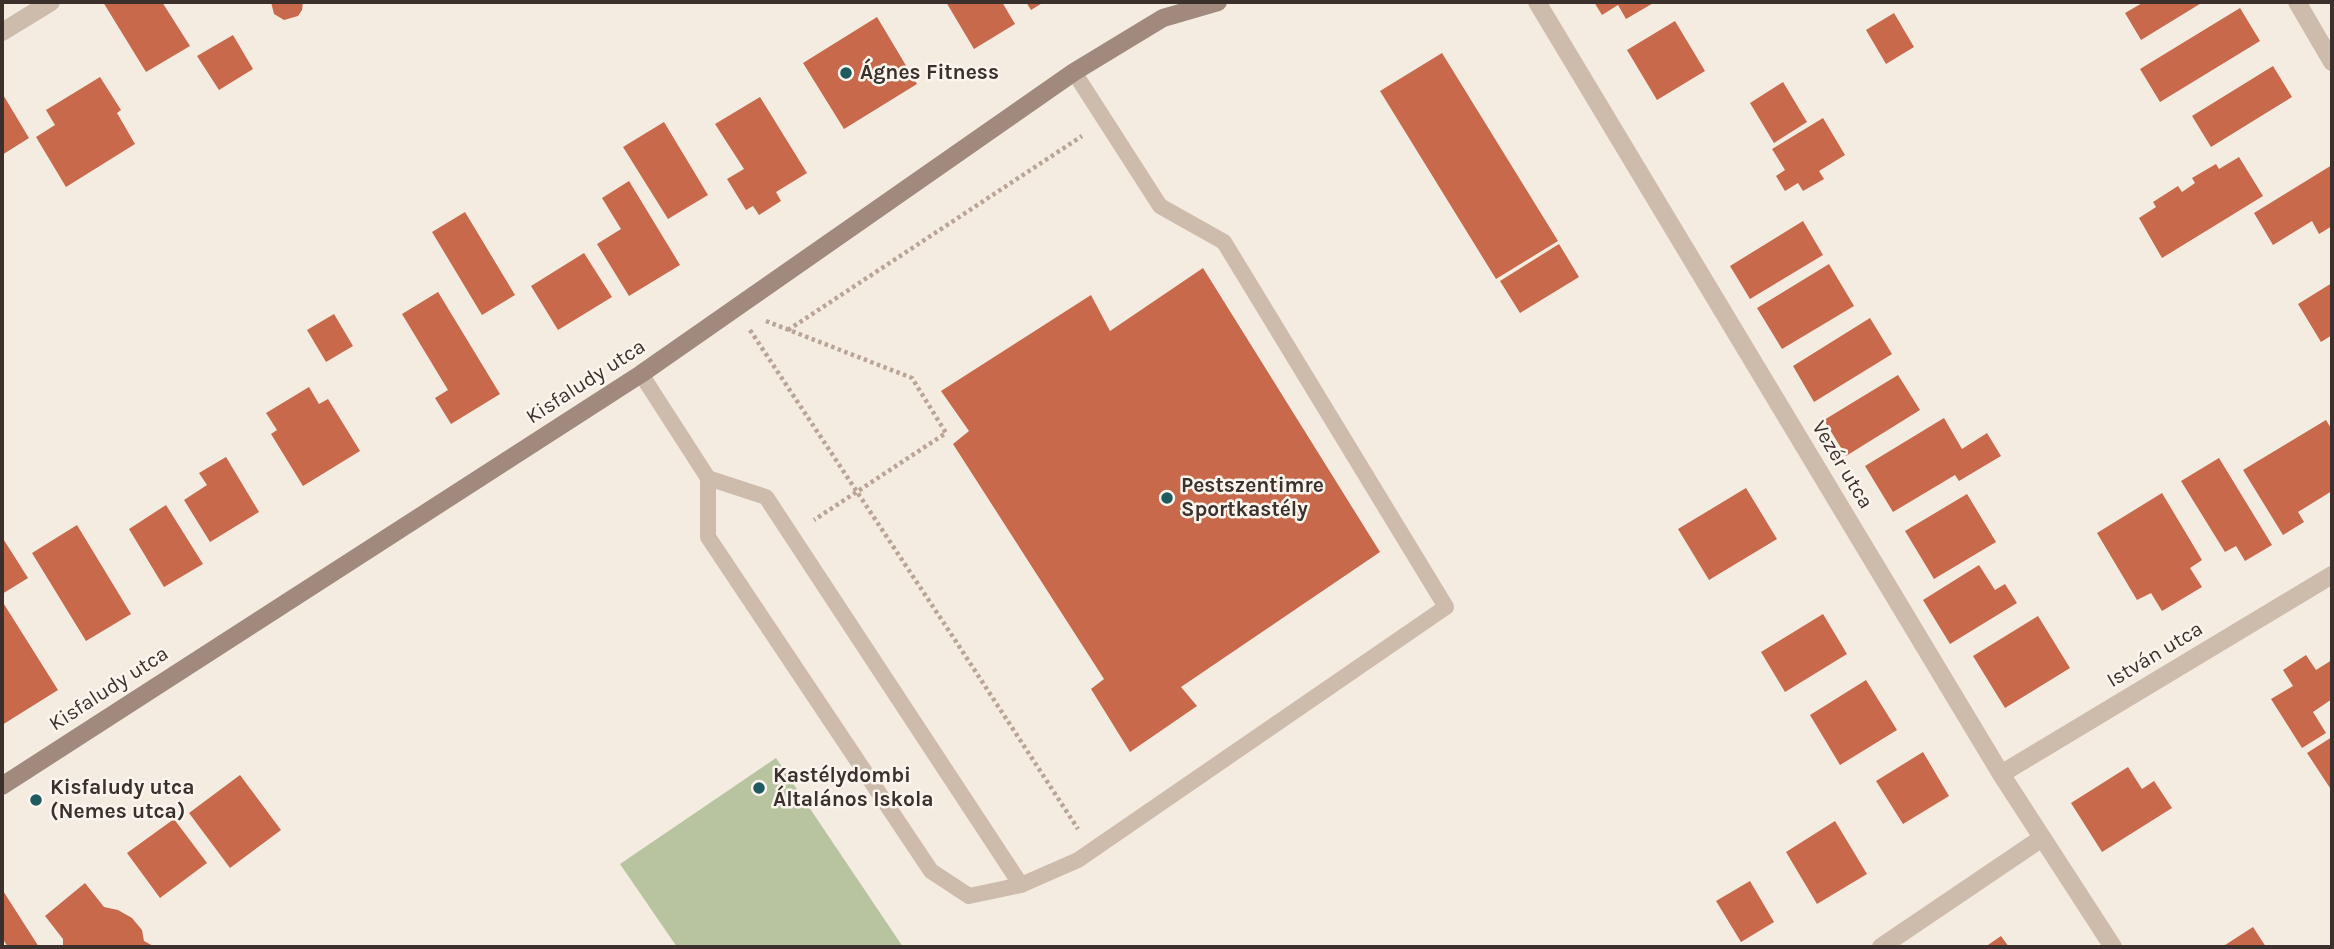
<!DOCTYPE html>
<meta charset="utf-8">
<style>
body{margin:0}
#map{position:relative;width:2334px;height:949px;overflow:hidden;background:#f4ebe1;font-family:Karla,sans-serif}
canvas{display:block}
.frame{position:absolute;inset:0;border:4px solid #3b302b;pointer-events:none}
</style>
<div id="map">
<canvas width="2334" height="949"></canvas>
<div class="frame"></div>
</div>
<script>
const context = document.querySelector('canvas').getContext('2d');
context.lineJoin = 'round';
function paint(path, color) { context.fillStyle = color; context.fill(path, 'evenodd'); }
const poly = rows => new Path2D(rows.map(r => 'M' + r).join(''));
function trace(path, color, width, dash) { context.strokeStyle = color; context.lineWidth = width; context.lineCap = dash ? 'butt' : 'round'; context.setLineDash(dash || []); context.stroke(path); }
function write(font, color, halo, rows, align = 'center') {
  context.font = font + ' Karla,sans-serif'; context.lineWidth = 5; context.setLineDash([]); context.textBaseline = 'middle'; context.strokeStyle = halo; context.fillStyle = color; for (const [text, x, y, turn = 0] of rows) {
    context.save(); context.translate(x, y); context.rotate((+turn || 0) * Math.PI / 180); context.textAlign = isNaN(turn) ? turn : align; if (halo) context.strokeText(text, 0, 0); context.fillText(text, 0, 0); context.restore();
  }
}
paint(poly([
 [776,758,903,947,677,947,620,864]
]), '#b8c4a0');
paint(poly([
 [103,2,162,2,190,46,146,72],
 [271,2,303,2,302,10,298,16,284,20,274,14],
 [946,2,1002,2,1015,24,974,49],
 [1026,2,1044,2,1031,10],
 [1594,2,1655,2,1626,19,1618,5,1602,15],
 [2144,2,2203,2,2141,40,2125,13],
 [2240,8,2260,41,2160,102,2140,69],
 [1894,13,1914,47,1886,64,1866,30],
 [877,17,917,84,844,129,803,63],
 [1675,21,1705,71,1657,100,1627,50],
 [233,35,253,69,219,90,197,56],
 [1442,53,1558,241,1496,279,1380,91],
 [2273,66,2292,97,2211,147,2192,116],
 [100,77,121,110,117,113,135,144,66,187,36,137,55,125,46,110],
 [1783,82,1807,122,1774,143,1750,103],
 [2,93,29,138,2,155],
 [760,97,807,173,776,192,781,201,759,215,753,206,746,210,727,179,744,169,715,124],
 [1823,118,1845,155,1819,171,1824,179,1803,191,1798,183,1785,191,1776,176,1785,170,1772,149],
 [664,122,708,195,668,219,623,147],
 [2239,157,2263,196,2162,258,2139,218,2156,207,2153,202,2178,186,2182,192,2195,183,2192,178,2216,164,2219,169],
 [2332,165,2332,226,2319,234,2312,221,2273,245,2254,213],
 [629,181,680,265,629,296,597,244,621,229,602,198],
 [465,212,515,295,482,315,432,232],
 [1803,221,1823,255,1750,299,1730,266],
 [1559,244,1579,277,1520,313,1500,281],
 [584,253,612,297,558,330,531,286],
 [1829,264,1854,306,1782,349,1757,308],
 [1203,268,1380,552,1181,687,1197,706,1130,752,1091,689,1104,679,953,444,969,431,941,391,1091,295,1110,331],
 [2332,283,2332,335,2321,342,2298,304],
 [438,292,500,394,451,424,435,398,448,390,402,314],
 [334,314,353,346,326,362,307,330],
 [1870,318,1892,354,1814,402,1793,366],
 [1898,375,1920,410,1846,456,1824,420],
 [309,387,319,404,328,399,360,451,303,486,271,434,277,430,266,413],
 [1944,418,1962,449,1987,433,2001,456,1959,481,1955,475,1893,512,1865,466],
 [2326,420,2332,430,2332,491,2298,512,2304,522,2283,535,2243,470],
 [226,457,259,512,210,542,184,500,207,485,199,473],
 [2219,458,2272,545,2245,561,2236,546,2225,552,2181,481],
 [1746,488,1777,539,1709,580,1678,529],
 [2162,493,2202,560,2190,568,2202,587,2162,611,2151,593,2137,600,2097,533],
 [1967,494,1996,542,1934,579,1905,531],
 [166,505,203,564,164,587,129,529],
 [77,525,131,614,86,641,32,553],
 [2,537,28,578,2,594],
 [1979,565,1995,590,2005,584,2017,603,1950,644,1923,600],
 [2,601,58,690,2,725],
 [1823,614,1847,654,1785,692,1761,652],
 [2038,616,2070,668,2005,708,1973,656],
 [2306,655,2316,670,2332,660,2332,699,2313,712,2326,733,2302,748,2271,699,2293,686,2283,670],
 [1866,680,1897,730,1840,765,1810,715],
 [2332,737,2332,786,2330,788,2307,753],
 [1923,752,1949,796,1903,824,1876,781],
 [2128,767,2142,789,2154,781,2172,808,2102,852,2071,803],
 [240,775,281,830,230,868,189,813],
 [174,819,207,863,160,898,127,853],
 [1835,821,1867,874,1817,904,1786,852],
 [1750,881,1774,922,1741,942,1716,901],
 [85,883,104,907,118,910,132,918,142,930,144,941,155,947,63,947,63,939,45,916],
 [2,889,5,894,39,947,8,947,2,938],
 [2253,927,2266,947,2222,947],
 [2001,936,2009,947,1985,947]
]), '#c8694b');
trace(poly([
 [766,321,912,378,946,433,814,520],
 [750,330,955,640,1078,829],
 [788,330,1082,136]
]), '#b9a596', 4.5, [3.5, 3.5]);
trace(poly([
 [641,374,708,478,708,537,931,871,969,896,1021,885,1078,860,1446,607,1224,242,1160,206,1074,72],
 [708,478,766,497,1021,885]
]), '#cdbbac', 16);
trace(poly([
 [1537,2,2001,774,2113,947],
 [2297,2,2332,62],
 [2,32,51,2],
 [2001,774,2332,575],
 [1881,947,2042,838]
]), '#cdbbac', 18);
trace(poly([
 [2,786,641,374,1074,72,1163,18,1218,2]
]), '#a18a7d', 18);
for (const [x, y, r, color] of [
 [846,73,7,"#1f5a5e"],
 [1167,498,7,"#1f5a5e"],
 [759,788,7,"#1f5a5e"],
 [36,800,7,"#1f5a5e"]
]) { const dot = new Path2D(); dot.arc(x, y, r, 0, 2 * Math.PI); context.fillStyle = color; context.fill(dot); trace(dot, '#fbf5ee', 2.5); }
write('bold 21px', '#3b302b', '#fbf5ee', [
 ["Ágnes Fitness",860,73],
 ["Pestszentimre",1181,486],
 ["Sportkastély",1181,510],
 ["Kastélydombi",773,776],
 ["Általános Iskola",773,800],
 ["Kisfaludy utca",50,788],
 ["(Nemes utca)",50,812]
], 'left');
write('21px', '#3b302b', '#fbf5ee', [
 ["Kisfaludy utca",586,382,-33],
 ["Vezér utca",1842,465,59],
 ["István utca",2155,655,-31],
 ["Kisfaludy utca",109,689,-33]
]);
</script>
